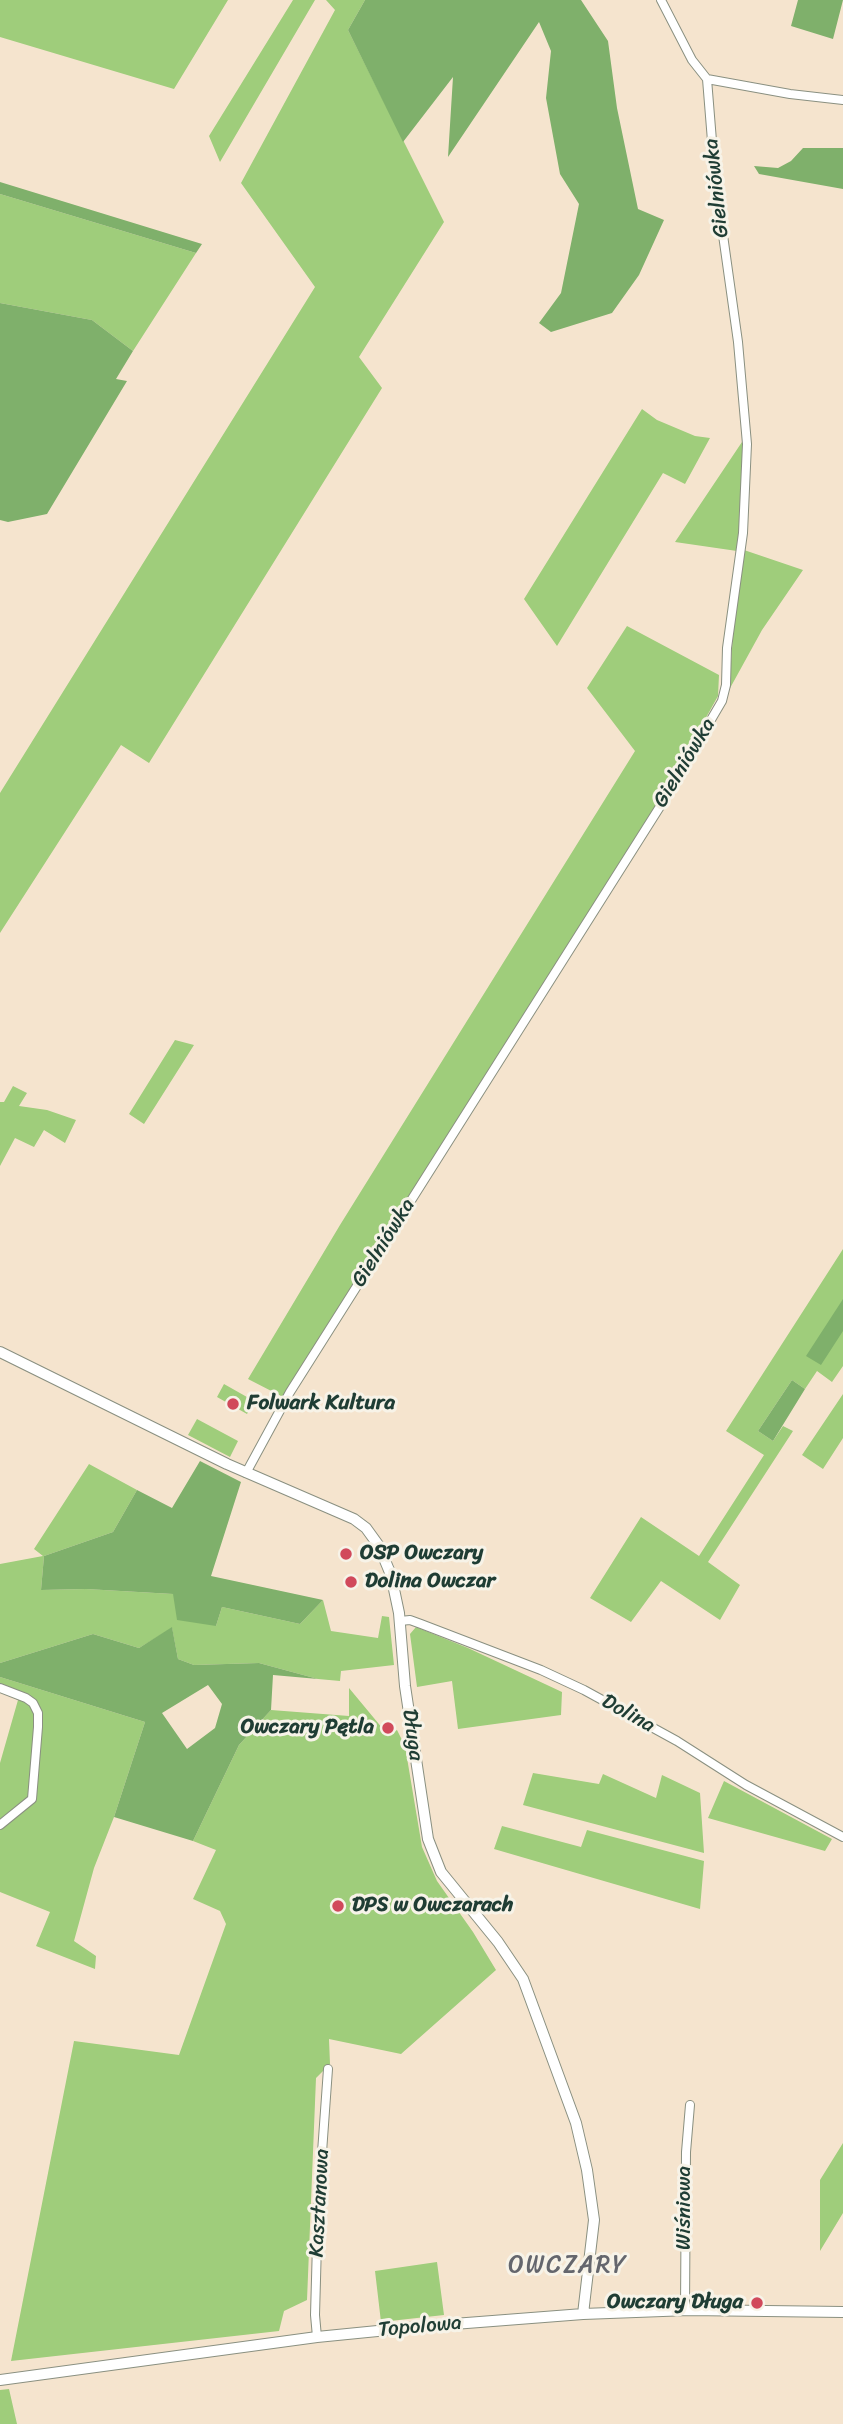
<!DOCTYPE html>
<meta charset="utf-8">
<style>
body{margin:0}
canvas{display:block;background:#f5e4ce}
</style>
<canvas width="843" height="2424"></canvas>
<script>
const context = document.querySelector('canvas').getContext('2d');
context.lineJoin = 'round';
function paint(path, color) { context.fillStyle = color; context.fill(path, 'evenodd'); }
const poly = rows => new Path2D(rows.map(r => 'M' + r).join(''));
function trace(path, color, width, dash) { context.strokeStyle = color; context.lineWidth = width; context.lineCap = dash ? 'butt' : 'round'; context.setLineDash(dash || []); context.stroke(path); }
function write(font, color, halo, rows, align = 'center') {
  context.font = font + ' Sriracha,sans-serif'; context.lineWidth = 6; context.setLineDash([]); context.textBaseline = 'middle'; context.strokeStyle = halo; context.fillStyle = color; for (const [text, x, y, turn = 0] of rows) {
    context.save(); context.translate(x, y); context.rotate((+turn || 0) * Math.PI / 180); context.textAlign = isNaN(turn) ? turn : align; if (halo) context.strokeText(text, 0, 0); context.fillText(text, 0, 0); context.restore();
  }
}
paint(poly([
 [0,0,228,0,174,89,0,37],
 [293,0,315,0,220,162,209,136],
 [326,0,365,0,348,30,444,222,359,357,382,388,149,763,121,745,0,933,0,793,315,287,241,183,335,10],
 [0,194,196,253,133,351,92,320,0,303],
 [642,409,657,420,695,436,710,438,685,484,663,473,557,646,524,599],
 [742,442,742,497,737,551,675,542],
 [744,550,803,570,762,630,729,690,735,607],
 [627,626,719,675,718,696,664,793,283,1397,248,1379,340,1225,635,751,587,688],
 [175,1040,194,1045,144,1124,129,1114],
 [13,1086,27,1093,19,1106,47,1110,76,1120,65,1143,44,1130,34,1147,15,1138,0,1166,0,1102,4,1102],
 [843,1249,843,1366,832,1382,817,1371,805,1389,792,1380,758,1431,773,1441,783,1426,793,1431,708,1562,740,1585,720,1620,661,1581,631,1622,590,1598,641,1517,699,1556,764,1455,726,1431],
 [224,1384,254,1401,247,1414,217,1397],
 [843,1394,843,1438,823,1469,802,1455],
 [197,1419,238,1441,230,1457,188,1435],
 [89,1464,137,1490,113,1532,44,1556,41,1590,86,1589,173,1594,216,1626,222,1607,300,1624,323,1600,331,1631,378,1638,382,1616,389,1617,394,1665,341,1671,340,1681,318,1679,259,1663,194,1665,178,1659,172,1628,139,1648,93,1634,0,1663,0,1564,43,1556,34,1549],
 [416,1627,468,1648,562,1692,561,1715,458,1729,452,1681,417,1687,410,1634],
 [0,1677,145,1722,114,1817,94,1868,74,1941,96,1956,95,1969,36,1946,50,1912,0,1892,0,1763,18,1700,0,1691],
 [349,1688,388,1735,397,1730,405,1746,422,1847,437,1881,473,1932,496,1970,401,2054,329,2039,330,2064,316,2078,307,2300,284,2311,279,2331,11,2361,74,2041,179,2055,226,1924,220,1911,193,1899,216,1850,193,1841,239,1745,271,1710,349,1716],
 [533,1773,599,1784,603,1774,656,1798,662,1775,700,1793,704,1853,523,1805],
 [724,1781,832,1839,825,1851,708,1818],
 [502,1826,581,1847,587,1830,704,1861,700,1909,494,1849],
 [843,2143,843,2213,820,2251,820,2180],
 [437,2262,444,2315,381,2322,375,2271],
 [9,2389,17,2424,0,2424,0,2390]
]), '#9fcd7b');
paint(poly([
 [365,0,581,0,608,41,617,108,638,209,664,220,639,275,612,313,551,332,539,323,561,293,579,204,560,174,546,98,551,51,539,22,448,157,453,77,403,142,348,30],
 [798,0,843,0,833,39,791,26],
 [803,148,843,148,843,189,759,174,754,166,778,168,791,161],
 [0,182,202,244,196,253,0,194],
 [0,303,92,320,133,351,116,379,127,381,47,514,8,522,0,520],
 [843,1299,843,1331,821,1365,806,1356],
 [792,1380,805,1389,773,1441,758,1431],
 [200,1461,241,1482,211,1576,323,1600,300,1624,222,1607,216,1626,177,1620,173,1594,86,1589,41,1590,44,1556,113,1532,137,1490,172,1508],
 [172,1627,178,1659,194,1665,259,1663,318,1679,273,1675,271,1710,239,1745,193,1841,114,1817,145,1722,0,1677,0,1663,93,1634,139,1648],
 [208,1685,222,1704,215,1728,187,1749,162,1713]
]), '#7fb06b');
const minor = poly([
 [661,0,692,60,707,79],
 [707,79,790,94,843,100],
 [246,1473,290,1392,661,805,722,701,726,685,727,648,743,533,747,444,738,342,715,178,707,79],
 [400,1621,410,1620,421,1624,541,1670,584,1690,677,1741,746,1785,843,1837],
 [0,1688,26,1698,33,1703,38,1713,38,1727,32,1799,0,1825],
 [685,2310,686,2152,690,2105],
 [317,2337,315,2315,318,2208,328,2069]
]);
const tertiary = poly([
 [0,1352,227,1464,354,1519,366,1528,379,1546,391,1575,399,1613,405,1686,428,1839,441,1872,498,1942,523,1979,576,2123,587,2170,594,2220,583,2314],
 [0,2380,317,2337,428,2326,583,2314,689,2310,843,2312]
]);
trace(minor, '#8a9081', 10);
trace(tertiary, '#8a9081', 12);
trace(minor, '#fff', 8);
trace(tertiary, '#fff', 10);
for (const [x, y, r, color] of [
 [233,1404,7,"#d1495b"],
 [346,1554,7,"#d1495b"],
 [351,1582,7,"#d1495b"],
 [388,1728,7,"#d1495b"],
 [338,1906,7,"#d1495b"],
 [757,2303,7,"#d1495b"]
]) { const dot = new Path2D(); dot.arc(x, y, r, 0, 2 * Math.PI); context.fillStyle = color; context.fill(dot); trace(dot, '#f7f3e8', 2.5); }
write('21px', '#1f3d34', '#f7f3e8', [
 ["Gielniówka",717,188,-96],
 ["Gielniówka",685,763,-59],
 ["Gielniówka",384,1243,-58],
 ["Dolina",628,1714,29],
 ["Długa",412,1735,82],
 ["Kasztanowa",320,2203,-87],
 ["Wiśniowa",685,2208,-90],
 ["Topolowa",420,2327,-5]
]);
write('bold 21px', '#1f3d34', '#f7f3e8', [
 ["Folwark Kultura",247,1404],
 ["OSP Owczary",360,1554],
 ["Dolina Owczar",365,1582],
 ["Owczary Pętla",374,1728,"right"],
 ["DPS w Owczarach",352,1906],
 ["Owczary Długa",743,2303,"right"]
], 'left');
context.letterSpacing = '2px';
write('24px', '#64666d', '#f7f3e8', [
 ["OWCZARY",568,2266]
]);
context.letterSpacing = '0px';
</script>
